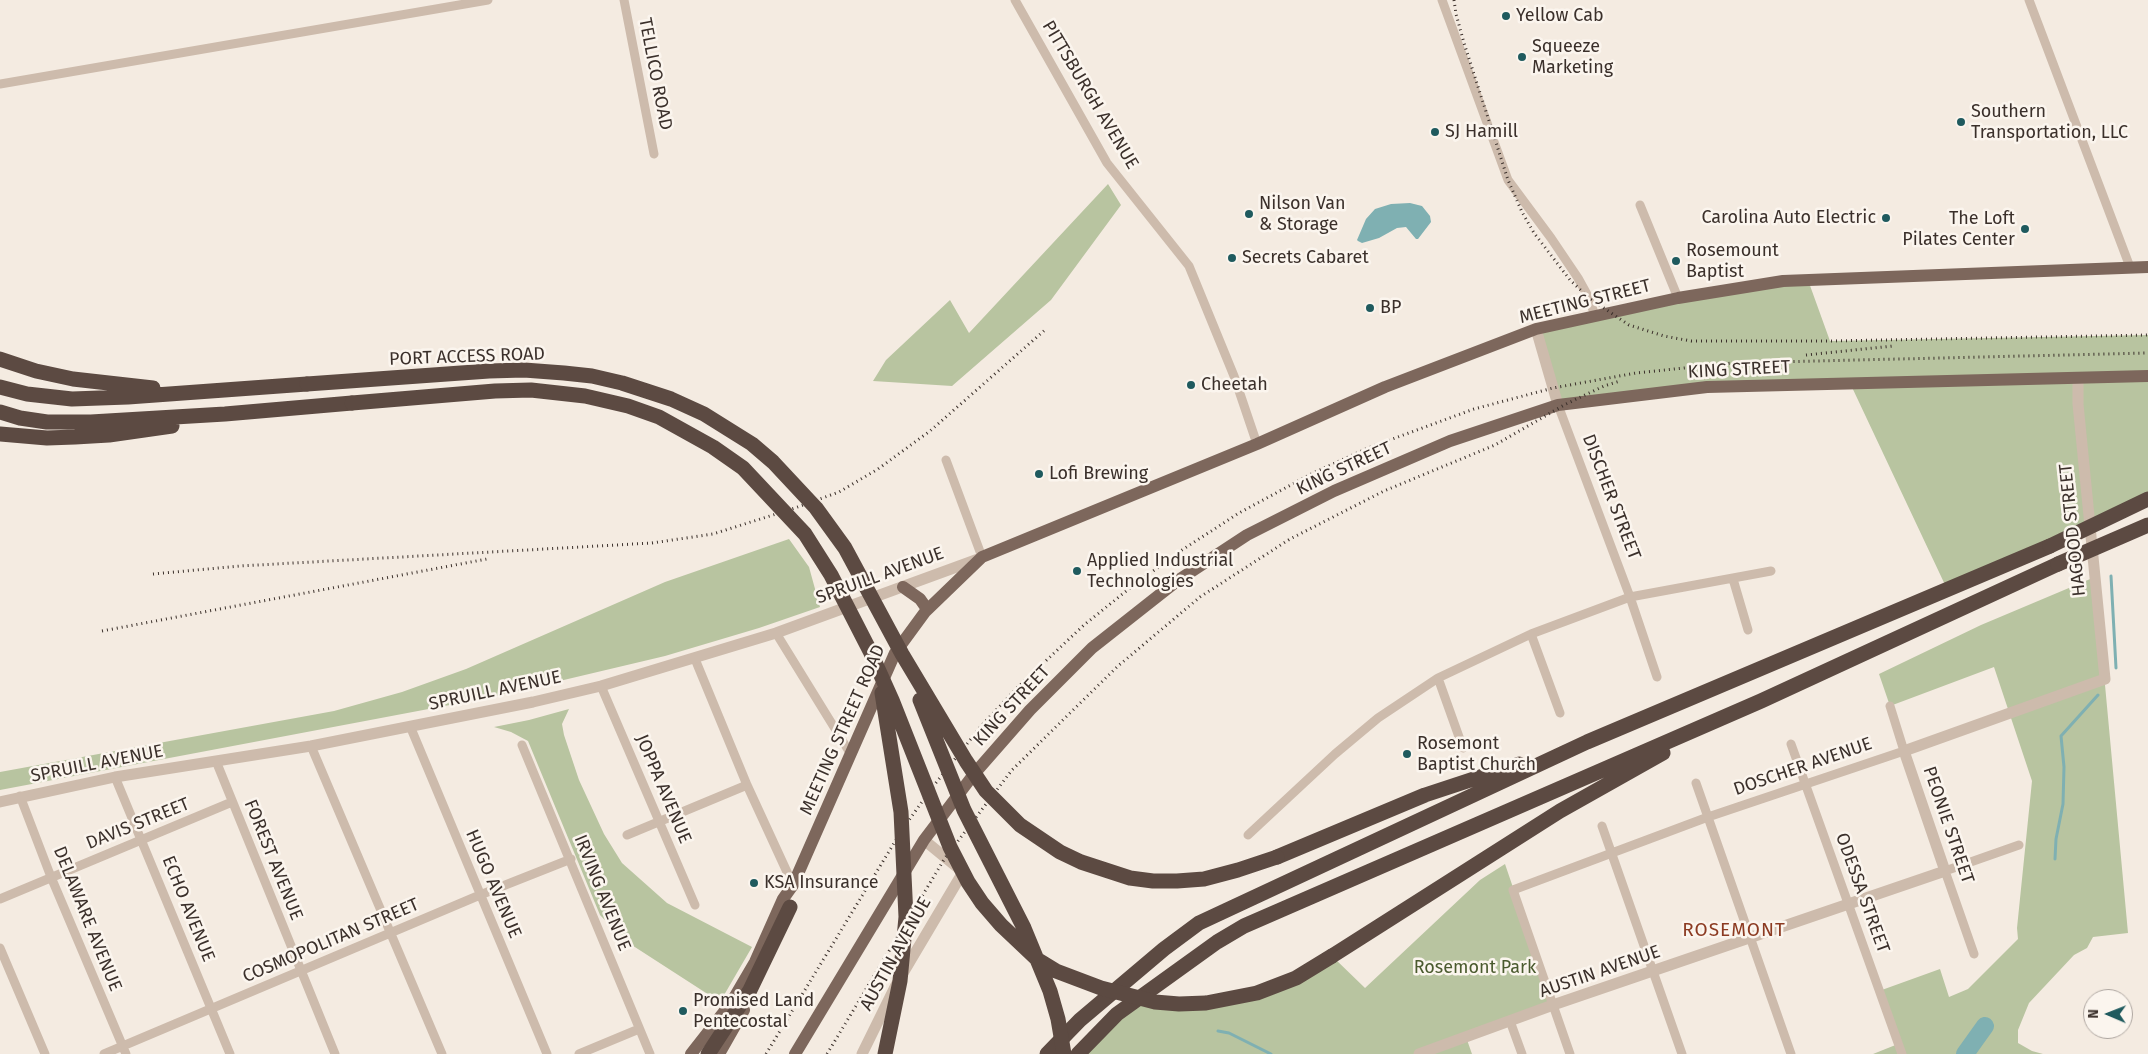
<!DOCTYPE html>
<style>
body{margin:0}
#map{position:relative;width:2148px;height:1054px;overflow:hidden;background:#f4ebe1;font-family:"Fira Sans",sans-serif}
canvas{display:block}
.north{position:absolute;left:2083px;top:989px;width:50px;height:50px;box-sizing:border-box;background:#fbf5ee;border:1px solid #aea6a0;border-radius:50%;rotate:271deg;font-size:14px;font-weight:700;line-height:20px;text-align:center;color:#3b302b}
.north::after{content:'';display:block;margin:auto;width:18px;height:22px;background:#1f5a5e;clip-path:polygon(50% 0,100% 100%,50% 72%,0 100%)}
</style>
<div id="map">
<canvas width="2148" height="1054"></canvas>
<div class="north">N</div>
</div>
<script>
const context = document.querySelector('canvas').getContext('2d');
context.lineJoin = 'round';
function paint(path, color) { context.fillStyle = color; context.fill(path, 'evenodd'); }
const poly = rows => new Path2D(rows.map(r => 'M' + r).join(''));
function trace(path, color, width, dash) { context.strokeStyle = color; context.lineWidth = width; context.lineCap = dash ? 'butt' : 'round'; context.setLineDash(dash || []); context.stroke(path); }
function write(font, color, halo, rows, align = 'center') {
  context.font = font + ' "Fira Sans",sans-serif'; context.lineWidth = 5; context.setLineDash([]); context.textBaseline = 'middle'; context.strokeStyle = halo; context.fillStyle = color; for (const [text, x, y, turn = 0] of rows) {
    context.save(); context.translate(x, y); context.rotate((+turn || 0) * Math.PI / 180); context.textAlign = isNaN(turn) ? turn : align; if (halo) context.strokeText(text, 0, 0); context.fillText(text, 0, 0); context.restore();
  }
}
paint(poly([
 [1108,184,1121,205,1051,300,952,386,873,381,886,360,950,300,969,333],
 [1808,280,1830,341,2148,335,2148,499,1947,589,1850,383,1707,387,1558,405,1536,329],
 [789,539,809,567,820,607,759,628,665,656,492,697,0,790,0,772,334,711,402,692,466,669,665,582],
 [2095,577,2128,933,2093,937,2087,948,2074,955,2029,1003,2018,1030,2018,1043,2032,1051,2043,1054,1873,1054,1898,1044,1879,991,1940,969,1949,997,1968,989,2018,939,2017,928,2032,781,1994,667,1890,706,1879,674,1981,625],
 [569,709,562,724,564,735,579,780,604,834,622,863,667,903,752,947,720,1002,624,940,600,915,528,741,511,732,494,727,529,720],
 [1505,864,1553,1005,1466,1037,1472,1054,1079,1054,1139,998,1232,999,1332,956,1365,988,1480,880]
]), '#b8c4a0');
paint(poly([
 [1410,203,1422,206,1430,216,1431,222,1418,239,1416,239,1406,227,1397,228,1379,238,1362,243,1358,241,1357,240,1366,219,1375,209,1391,204]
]), '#7fb0b2');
trace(poly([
 [2111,576,2116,668],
 [2055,859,2056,839,2063,804,2064,767,2061,736,2098,695],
 [1218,1031,1229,1033,1271,1054]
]), '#7fb0b2', 3);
trace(poly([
 [1965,1054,1985,1026]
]), '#7fb0b2', 18);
trace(poly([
 [624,0,654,154],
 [1015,0,1107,163,1189,266,1234,376,1257,444],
 [1442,0,1508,180,1551,238,1578,278,1589,298,1595,316],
 [2029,0,2130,267],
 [0,84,488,0],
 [1640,205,1678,298],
 [1558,405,1630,597,1657,677],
 [946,460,982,557],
 [1733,579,1748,630],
 [776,633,850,753],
 [1531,634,1560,713],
 [695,659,747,785,793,885],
 [1438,678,1463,748],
 [601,686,695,905],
 [410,726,547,1054],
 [1791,744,1902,1054],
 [522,745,650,1054],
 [311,746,442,1054],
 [216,761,335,1054],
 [115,777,230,1054],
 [1696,783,1791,1054],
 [20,796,51,877,126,1054],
 [1602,826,1682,1054],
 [627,835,747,785],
 [1248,835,1335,754,1378,718,1438,678,1531,634,1630,597,1771,571],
 [0,899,232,802],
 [0,948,45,1054],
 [1974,954,1945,871,2019,845],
 [1510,1021,1522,1054],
 [104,1054,480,895,571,859],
 [579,1054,639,1029],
 [1570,1054,1513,890,1708,817,1904,751,1890,706]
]), '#cdbbac', 9);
trace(poly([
 [1536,329,1558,405],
 [0,802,115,777,311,746,533,702,601,686,776,633,981,558],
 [862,1054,896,985,963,872,924,840],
 [1419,1054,1553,1005,1945,871,1904,751,2105,679,2078,404,2078,378]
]), '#cdbbac', 11);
trace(poly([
 [903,587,920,599,927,609],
 [691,1054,731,1003,755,962,783,899,793,885,895,653,925,612,982,557,1257,444,1385,387,1536,329,1678,298,1783,281,2148,267],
 [719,1054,744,1010],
 [795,1054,924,840,974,774,1030,710,1092,648,1177,581,1247,535,1334,491,1450,441,1558,405,1707,387,2148,376]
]), '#7d675c', 12);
trace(poly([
 [0,359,36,371,73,379,153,388],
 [0,387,27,394,72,399,128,397,307,384],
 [0,412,20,418,47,422,91,422,225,414,352,403],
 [0,434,47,438,75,437,109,435,172,426],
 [1277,857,1425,795,1519,764],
 [1332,956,1560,811,1663,753],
 [708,1054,750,990,790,907],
 [1047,1054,1080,1020,1164,949,1199,923,1587,742,2050,546],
 [1078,1054,1117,1014,1217,942,1244,926,1761,701,2058,564]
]), '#5c4a42', 15);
trace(poly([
 [1454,0,1456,14,1464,43,1508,180,1522,212,1534,233,1570,280,1589,298,1629,325,1664,336,1691,341,1830,341,2148,335],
 [1806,355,1893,346],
 [153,574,240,566,652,543,713,534,795,508,839,492,878,469,930,431,1046,329],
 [102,631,487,559],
 [766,1054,902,830,931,789,982,725,1018,687,1084,625,1130,588,1182,550,1239,513,1313,473,1368,448,1474,409,1553,388,1636,373,1733,363,2148,353],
 [827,1054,945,858,1012,770,1118,666,1200,597,1290,539,1384,491,1495,445,1566,404,1604,386,1620,381]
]), '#3b302b', 3, [1, 4]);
trace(poly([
 [307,384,489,371,524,370,564,373,592,376,622,383,671,399,704,414,752,444,773,462,816,508,845,548,902,654,966,761,986,791,1020,825,1060,852,1081,862,1130,878,1153,881,1177,881,1204,879,1238,870,1277,857],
 [352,403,495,391,531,390,585,396,628,406,659,417,713,447,743,468,805,534,831,575,870,651,892,700,950,847,968,882,982,903,1001,925,1038,960,1056,971,1101,988,1155,1002,1179,1004,1206,1003,1257,993,1296,978,1332,956],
 [2050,546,2148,499],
 [2058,564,2148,525],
 [882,693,901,812,906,917,900,981,885,1054],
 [920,700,964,810,1024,928,1050,991,1058,1019,1064,1054]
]), '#5c4a42', 15);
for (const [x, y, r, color] of [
 [1506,16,5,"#1f5a5e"],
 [1522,57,5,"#1f5a5e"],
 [1961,122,5,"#1f5a5e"],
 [1435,132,5,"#1f5a5e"],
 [1249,214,5,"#1f5a5e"],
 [1886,218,5,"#1f5a5e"],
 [2025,229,5,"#1f5a5e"],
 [1232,258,5,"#1f5a5e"],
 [1676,261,5,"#1f5a5e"],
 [1370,308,5,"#1f5a5e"],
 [1191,385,5,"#1f5a5e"],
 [1039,474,5,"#1f5a5e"],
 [1077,571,5,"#1f5a5e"],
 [1407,754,5,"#1f5a5e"],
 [754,883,5,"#1f5a5e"],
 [683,1011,5,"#1f5a5e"]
]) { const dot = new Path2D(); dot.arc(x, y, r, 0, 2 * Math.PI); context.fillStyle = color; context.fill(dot); trace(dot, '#fbf5ee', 2); }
write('18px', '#3b302b', '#fbf5ee', [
 ["Yellow Cab",1516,16],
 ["Squeeze",1532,47],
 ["Marketing",1532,68],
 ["Southern",1971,112],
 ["Transportation, LLC",1971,133],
 ["SJ Hamill",1445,132],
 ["Nilson Van",1259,204],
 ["& Storage",1259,225],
 ["Carolina Auto Electric",1876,218,"right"],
 ["The Loft",2015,219,"right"],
 ["Pilates Center",2015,240,"right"],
 ["Rosemount",1686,251],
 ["Baptist",1686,272],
 ["Secrets Cabaret",1242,258],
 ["BP",1380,308],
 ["Cheetah",1201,385],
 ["Lofi Brewing",1049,474],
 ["Applied Industrial",1087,561],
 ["Technologies",1087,582],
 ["Rosemont",1417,744],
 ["Baptist Church",1417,765],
 ["KSA Insurance",764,883],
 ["Promised Land",693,1001],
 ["Pentecostal",693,1022]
], 'left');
write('18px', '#3b302b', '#fbf5ee', [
 ["TELLICO ROAD",655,74,79],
 ["PITTSBURGH AVENUE",1090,95,59],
 ["MEETING STREET",1585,302,-14],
 ["PORT ACCESS ROAD",467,357,-2],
 ["KING STREET",1739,370,-3],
 ["KING STREET",1344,469,-25],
 ["DISCHER STREET",1611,497,69],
 ["HAGOOD STREET",2073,530,-96],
 ["SPRUILL AVENUE",880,576,-20],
 ["SPRUILL AVENUE",495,691,-12],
 ["KING STREET",1012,706,-47],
 ["MEETING STREET ROAD",843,730,-66],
 ["SPRUILL AVENUE",97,764,-11],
 ["DOSCHER AVENUE",1803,767,-19],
 ["JOPPA AVENUE",663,789,67],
 ["DAVIS STREET",138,824,-22],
 ["PEONIE STREET",1948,825,71],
 ["FOREST AVENUE",273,860,68],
 ["HUGO AVENUE",493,884,67],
 ["IRVING AVENUE",602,893,68],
 ["ODESSA STREET",1862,893,70],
 ["ECHO AVENUE",188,909,68],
 ["DELAWARE AVENUE",87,919,68],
 ["COSMOPOLITAN STREET",331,941,-23],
 ["AUSTIN AVENUE",896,954,-61],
 ["AUSTIN AVENUE",1600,972,-19]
]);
write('18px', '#4a5a2e', '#fbf5ee', [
 ["Rosemont Park",1475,968]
]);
context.letterSpacing = '1px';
write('19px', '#8c3b22', '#fbf5ee', [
 ["ROSEMONT",1734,931]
]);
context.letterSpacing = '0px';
</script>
